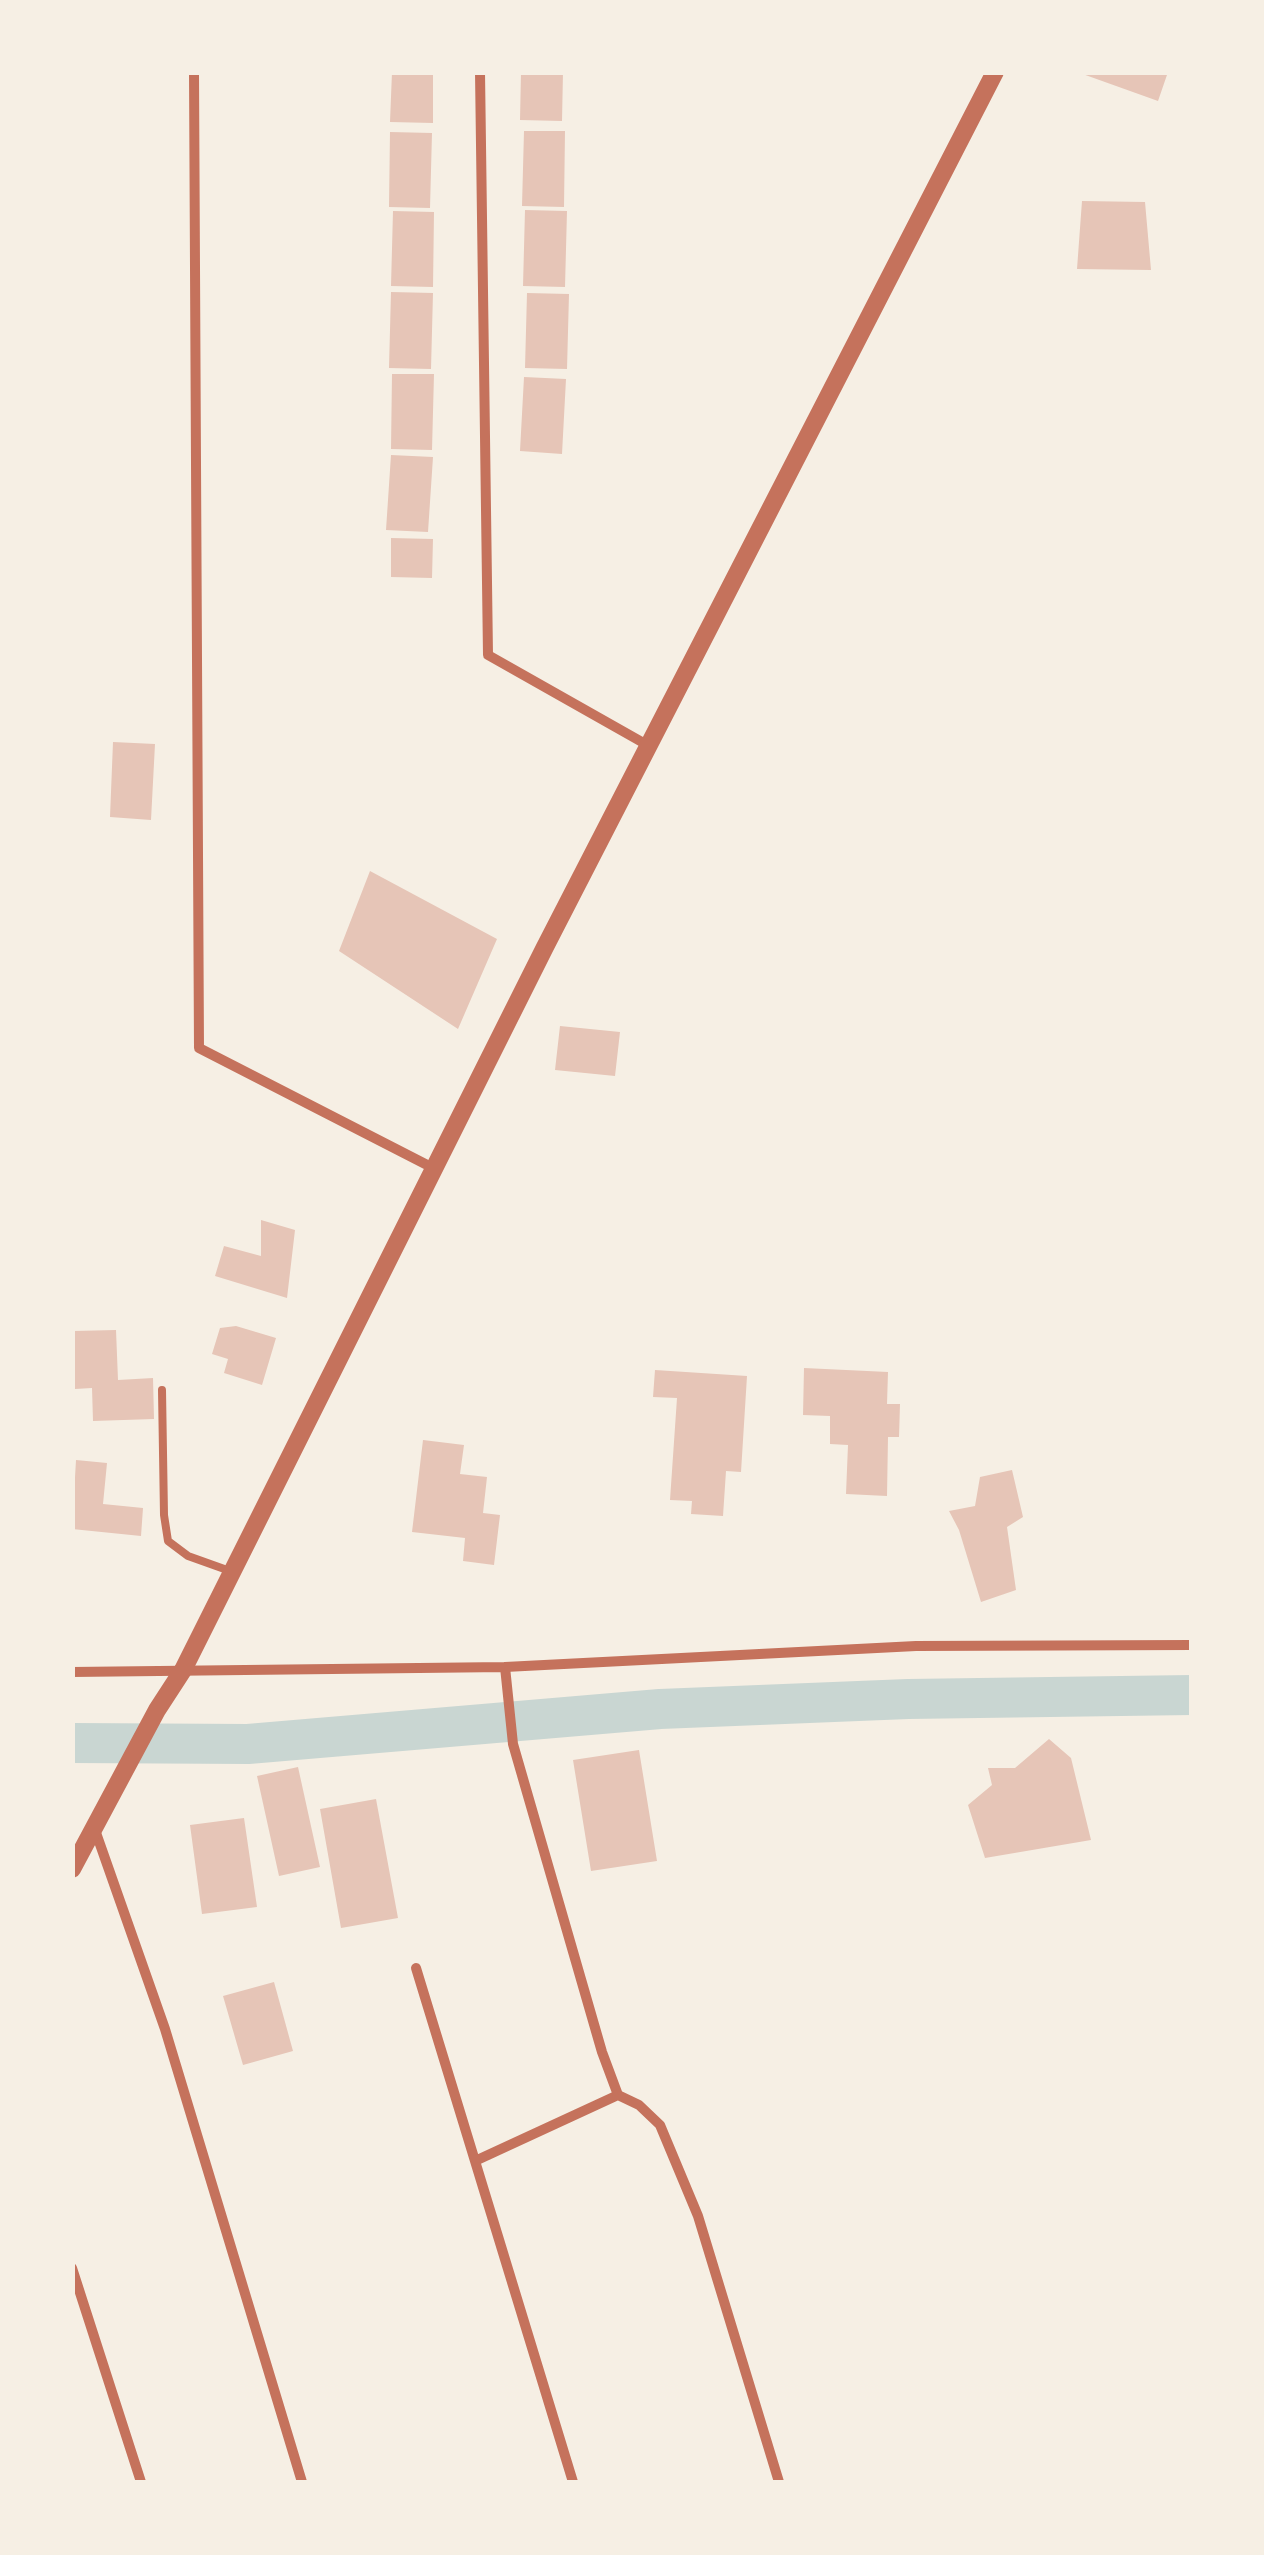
<!DOCTYPE html>
<style>
body{margin:0}
#map{position:relative;width:1264px;height:2555px;overflow:hidden;background:#f6efe4;font-family:Montserrat,sans-serif}
canvas{display:block}
.frame{position:absolute;inset:0;border:75px solid #f6efe4;pointer-events:none}
</style>
<div id="map">
<canvas width="1264" height="2555"></canvas>
<div class="frame"></div>
</div>
<script>
const context = document.querySelector('canvas').getContext('2d');
context.lineJoin = 'round';
const poly = rows => new Path2D(rows.map(r => 'M' + r).join(''));
function trace(path, color, width, dash) { context.strokeStyle = color; context.lineWidth = width; context.lineCap = dash ? 'butt' : 'round'; context.setLineDash(dash || []); context.stroke(path); }
function paint(path, color) { context.fillStyle = color; context.fill(path, 'evenodd'); }
trace(poly([
 [72,1743,248,1744,660,1709,908,1699,1192,1695]
]), '#c9d6d2', 40);
paint(poly([
 [392,72,433,72,433,123,390,122],
 [521,72,563,72,562,121,520,120],
 [1077,72,1168,72,1158,101],
 [524,131,565,131,564,207,522,206],
 [390,132,432,133,430,208,389,207],
 [1082,201,1145,202,1151,270,1077,269],
 [525,210,567,211,565,287,523,286],
 [393,211,434,212,433,287,391,286],
 [391,292,433,293,431,369,389,368],
 [527,293,569,294,567,369,525,368],
 [392,374,434,374,432,450,391,449],
 [524,377,566,379,562,454,520,451],
 [391,455,433,457,428,532,386,530],
 [391,538,433,539,432,578,391,577],
 [113,742,155,744,151,820,110,817],
 [370,871,497,939,458,1029,339,951],
 [560,1026,620,1032,615,1076,555,1070],
 [261,1220,295,1230,287,1298,215,1276,224,1246,261,1256],
 [236,1326,276,1338,262,1385,224,1373,228,1359,212,1354,220,1328],
 [116,1330,118,1380,153,1378,154,1419,93,1421,92,1388,75,1389,74,1331],
 [804,1368,888,1372,887,1404,900,1404,899,1437,888,1437,887,1496,846,1494,848,1445,830,1444,830,1416,803,1415],
 [655,1370,747,1376,741,1472,726,1471,723,1516,691,1514,692,1501,670,1500,677,1398,653,1397],
 [423,1440,464,1445,460,1474,487,1477,483,1513,500,1515,494,1565,463,1561,465,1538,412,1532],
 [76,1460,107,1463,103,1504,143,1508,141,1536,72,1529],
 [1012,1470,1023,1517,1007,1527,1016,1590,981,1602,959,1530,949,1511,975,1506,980,1477],
 [1049,1739,1071,1758,1091,1840,985,1858,968,1805,992,1785,988,1768,1015,1768],
 [639,1750,657,1861,591,1871,573,1760],
 [298,1767,320,1867,279,1876,257,1776],
 [376,1799,398,1918,341,1928,320,1809],
 [244,1818,257,1907,202,1914,190,1825],
 [274,1982,293,2051,243,2065,223,1996]
]), '#e6c5b7');
trace(poly([
 [162,1390,164,1515,168,1541,188,1556,230,1571]
]), '#c5725c', 8);
trace(poly([
 [194,72,199,1048,435,1169],
 [480,72,488,655,649,746],
 [505,1667,513,1744,602,2052,618,2095,639,2105,660,2125,698,2216,779,2482],
 [72,1672,505,1667,916,1646,1192,1645],
 [95,1830,165,2029,302,2482],
 [416,1968,475,2161],
 [72,2268,141,2482],
 [573,2482,475,2161,618,2095]
]), '#c5725c', 10);
trace(poly([
 [72,1869,157,1710,183,1670,545,947,995,72]
]), '#c5725c', 18);
</script>
